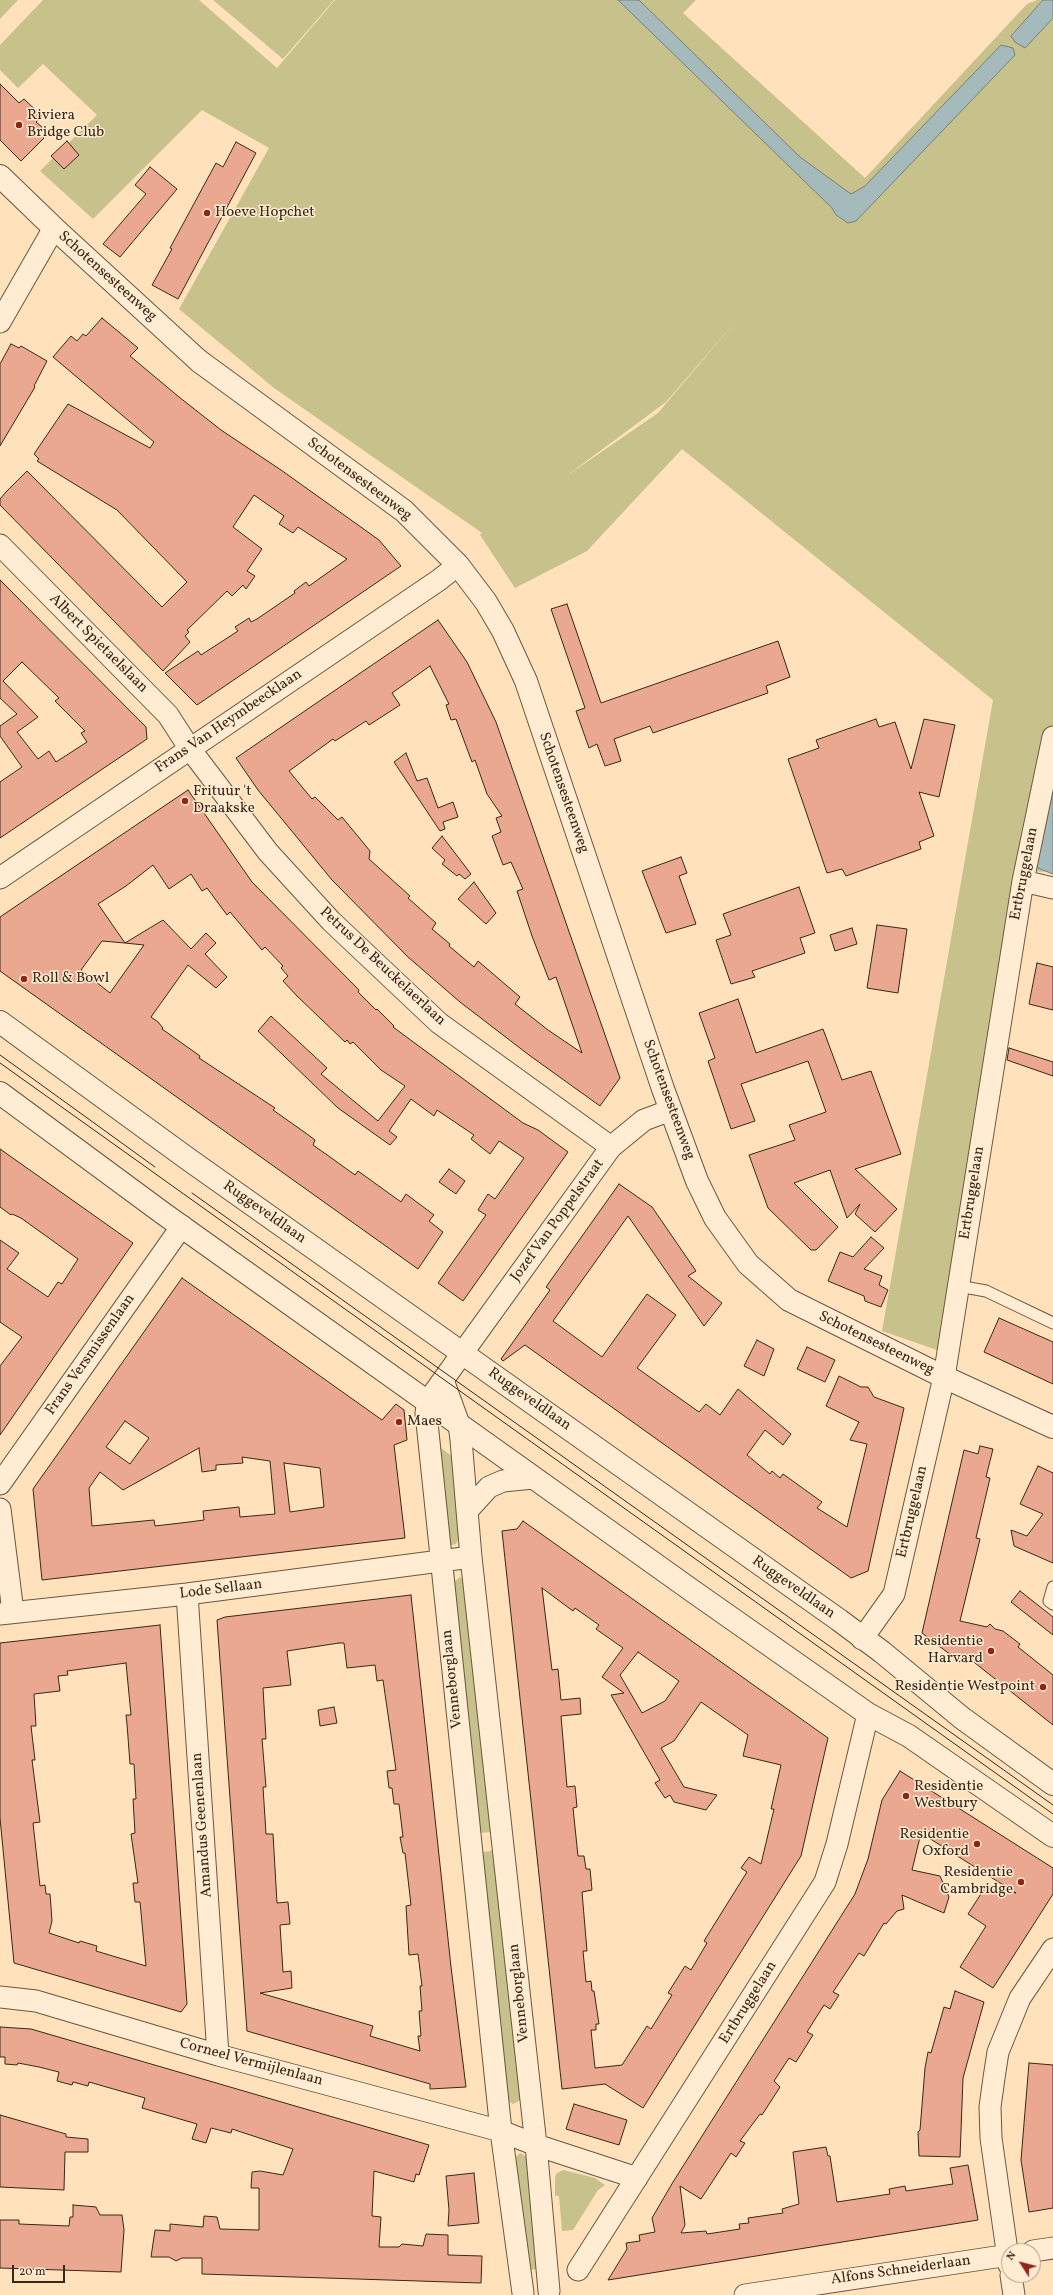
<!DOCTYPE html>
<style>
body{margin:0}
#map{position:relative;width:1053px;height:2295px;overflow:hidden;background:#ffe2bb;font-family:Vollkorn,serif}
canvas{display:block}
.north{position:absolute;left:1001px;top:2243px;width:40px;height:40px;box-sizing:border-box;background:#ffecd3;border:1px solid #b09d87;border-radius:50%;rotate:306deg;font-size:11px;font-weight:700;line-height:16px;text-align:center;color:#3a2715}
.north::after{content:'';display:block;margin:auto;width:14px;height:18px;background:#8f2418;clip-path:polygon(50% 0,100% 100%,50% 72%,0 100%)}
.scale{position:absolute;left:12px;top:2265px;width:53px;height:18px;box-sizing:border-box;border:2px solid #3a2715;border-top:0;padding-left:5px;font-size:12px;line-height:14px;white-space:nowrap;color:#3a2715;-webkit-text-stroke:3px #ffecd3;paint-order:stroke}
</style>
<div id="map">
<canvas width="1053" height="2295"></canvas>
<div class="north">N</div>
<div class="scale">20 m</div>
</div>
<script>
const context = document.querySelector('canvas').getContext('2d');
context.lineJoin = 'round';
function paint(path, color) { context.fillStyle = color; context.fill(path, 'evenodd'); }
const poly = rows => new Path2D(rows.map(r => 'M' + r).join(''));
function trace(path, color, width, dash) { context.strokeStyle = color; context.lineWidth = width; context.lineCap = dash ? 'butt' : 'round'; context.setLineDash(dash || []); context.stroke(path); }
function write(font, color, halo, rows, align = 'center') {
  context.font = font + ' Vollkorn,serif'; context.lineWidth = 3; context.setLineDash([]); context.textBaseline = 'middle'; context.strokeStyle = halo; context.fillStyle = color; for (const [text, x, y, turn = 0] of rows) {
    context.save(); context.translate(x, y); context.rotate((+turn || 0) * Math.PI / 180); context.textAlign = isNaN(turn) ? turn : align; if (halo) context.strokeText(text, 0, 0); context.fillText(text, 0, 0); context.restore();
  }
}
paint(poly([
 [0,0,18,0,0,19],
 [43,0,199,0,277,68,335,0,696,0,683,13,865,178,1027,4,1037,0,1053,0,1053,872,1019,871,976,1105,940,1351,882,1331,993,700,682,449,587,551,515,588,480,535,482,533,274,388,179,309,269,148,202,110,93,219,40,171,97,115,43,64,18,88,0,70,0,45],
 [739,317,658,413,565,477,666,402],
 [213,0,334,0,283,59],
 [438,1446,452,1456,460,1535,456,1544,451,1545,446,1541],
 [461,1577,464,1583,493,1832,478,1833,453,1582],
 [495,1850,522,2097,519,2101,513,2104,508,2101,479,1853],
 [520,2153,529,2158,541,2269,525,2270,515,2158],
 [563,2170,595,2178,605,2185,598,2190,573,2230,562,2231,559,2196,555,2196,555,2178,556,2174]
]), '#c7c18b');
const water = poly([
 [618,0,639,0,800,157,851,194,865,186,1001,45,1013,48,1015,55,856,221,848,223,836,215,832,208,618,0],
 [1043,0,1053,0,1053,18,1025,48,1015,42,1011,36,1043,0],
 [1053,781,1053,874,1038,868,1034,865,1053,781]
]);
paint(water, '#a5bbbb');
trace(water, '#7a8079', 1);
const building = poly([
 [0,84,19,103,24,99,42,116,36,122,42,127,38,132,44,138,21,161,0,140,0,84],
 [67,141,79,155,64,169,51,156,67,141],
 [236,142,256,153,178,299,152,285,172,249,170,248,216,163,223,167,236,142],
 [150,167,177,189,120,257,103,244,146,194,135,185,150,167],
 [102,318,138,348,130,356,179,397,221,430,281,470,379,540,401,566,197,705,165,673,198,651,201,655,238,631,235,627,249,618,251,622,257,619,295,593,294,591,306,582,309,586,347,559,298,527,293,533,279,524,284,516,254,495,233,527,262,549,247,571,255,576,246,589,243,585,232,596,227,591,187,630,189,632,185,636,190,642,163,671,0,505,0,499,6,492,27,471,162,607,187,582,117,510,37,461,39,459,34,454,68,404,150,448,154,442,53,357,71,336,77,341,83,334,86,336,102,318],
 [11,344,19,348,21,346,47,361,34,386,35,387,0,446,0,364,11,344],
 [0,580,146,727,147,739,0,838,0,782,22,767,0,736,0,726,17,714,0,698,0,580],
 [22,662,59,698,55,701,85,731,81,733,87,742,56,762,49,751,38,759,17,732,38,717,3,681,22,662],
 [567,604,601,703,778,641,790,677,766,686,768,693,653,733,650,726,614,739,621,761,605,766,597,744,589,748,576,711,585,708,551,609,567,604],
 [438,620,467,662,496,722,620,1078,600,1106,529,1055,460,1002,408,957,332,880,258,790,236,758,438,620],
 [430,666,449,704,446,705,451,720,456,719,472,762,475,760,487,794,502,816,496,818,501,832,492,836,503,865,511,862,523,889,517,891,532,936,549,980,556,977,582,1053,548,1030,515,1004,520,997,478,961,474,967,449,946,450,944,432,929,436,923,408,898,410,896,369,859,370,851,342,817,338,820,315,797,312,799,289,771,333,739,335,741,366,721,369,725,400,705,392,693,430,666],
 [876,719,879,727,895,722,911,769,924,719,955,725,939,797,919,792,934,836,919,842,921,849,846,876,842,869,827,873,788,759,819,748,816,740,876,719],
 [406,753,417,781,427,778,438,808,453,802,458,817,443,822,445,829,440,831,394,762,406,753],
 [188,790,252,882,359,990,358,992,376,1010,377,1009,394,1026,393,1027,523,1123,538,1130,568,1152,463,1301,438,1283,486,1215,478,1210,488,1194,495,1199,524,1158,499,1141,490,1154,471,1139,474,1135,437,1110,434,1116,411,1099,389,1131,397,1137,390,1145,338,1108,258,1031,271,1016,327,1068,321,1074,378,1121,405,1086,381,1070,353,1042,350,1044,347,1040,345,1042,297,996,283,981,288,976,281,968,283,966,265,947,262,950,230,912,227,915,207,888,202,891,191,874,169,889,153,865,126,886,98,904,125,943,102,941,81,970,110,993,144,945,125,943,163,920,191,949,206,933,216,943,205,954,227,977,216,988,188,965,151,1017,158,1022,163,1028,162,1029,200,1056,199,1058,275,1108,273,1110,307,1134,315,1140,313,1145,330,1157,355,1175,358,1171,401,1202,406,1194,434,1215,429,1221,443,1232,418,1269,0,971,0,917,188,790],
 [442,836,471,874,465,879,459,874,457,876,442,864,445,860,432,848,442,836],
 [681,857,687,873,679,876,696,924,666,933,642,871,681,857],
 [474,882,496,913,486,924,458,899,474,882],
 [799,887,815,933,800,938,805,953,752,971,755,977,731,984,716,940,731,935,723,914,799,887],
 [877,925,907,929,898,993,867,988,877,925],
 [852,928,857,944,835,951,830,935,852,928],
 [1037,963,1053,967,1053,1010,1029,1004,1037,963],
 [738,999,756,1053,823,1029,842,1080,871,1071,901,1154,855,1169,897,1209,875,1232,855,1214,860,1204,847,1218,830,1170,794,1183,838,1227,816,1250,811,1250,768,1208,749,1155,795,1140,789,1125,826,1112,808,1061,741,1084,755,1121,731,1129,708,1061,715,1058,699,1013,738,999],
 [1009,1048,1053,1062,1053,1076,1007,1060,1009,1048],
 [0,1149,133,1243,0,1435,0,1366,22,1337,0,1322,0,1240,19,1253,7,1269,48,1297,58,1282,62,1284,78,1259,21,1218,12,1214,11,1215,0,1207,0,1149],
 [449,1169,465,1181,456,1194,439,1182,449,1169],
 [619,1184,652,1207,696,1271,688,1276,722,1303,704,1326,628,1216,553,1321,602,1357,647,1294,676,1315,637,1368,699,1412,706,1404,720,1415,738,1389,791,1434,783,1445,765,1430,747,1455,770,1474,772,1471,780,1478,783,1474,822,1502,817,1508,847,1527,867,1444,850,1440,859,1422,826,1406,839,1376,861,1387,868,1387,874,1397,904,1408,868,1571,851,1578,525,1345,503,1361,501,1359,550,1290,546,1287,619,1184],
 [871,1237,884,1248,864,1269,882,1276,879,1285,888,1290,881,1307,865,1301,864,1296,828,1281,840,1252,853,1257,871,1237],
 [182,1278,382,1420,396,1404,404,1410,407,1440,394,1445,405,1538,42,1580,33,1489,182,1278],
 [125,1421,149,1438,130,1464,106,1447,125,1421],
 [199,1448,202,1472,216,1470,216,1465,243,1463,242,1457,270,1461,275,1514,240,1517,239,1507,203,1511,204,1520,189,1522,155,1526,154,1520,92,1526,89,1488,100,1472,123,1490,199,1448],
 [284,1463,320,1468,324,1507,290,1512,284,1463],
 [999,1318,1053,1342,1053,1384,984,1352,999,1318],
 [757,1340,774,1349,764,1376,744,1366,757,1340],
 [807,1347,835,1360,825,1382,797,1369,807,1347],
 [980,1446,993,1449,986,1477,990,1478,976,1538,980,1539,960,1621,987,1627,990,1624,995,1629,1003,1631,1020,1644,1018,1647,1053,1675,1053,1725,965,1655,960,1662,922,1633,964,1450,978,1454,980,1446],
 [1038,1466,1053,1473,1053,1563,1014,1546,1011,1530,1027,1536,1043,1514,1020,1504,1038,1466],
 [523,1521,828,1738,801,1856,643,2108,605,2084,562,2089,502,1531,517,1529,523,1521],
 [542,1588,573,1611,575,1608,599,1625,596,1629,623,1648,602,1677,624,1693,611,1695,660,1780,655,1783,665,1798,670,1795,674,1802,706,1810,717,1795,684,1787,661,1748,674,1741,701,1702,748,1735,743,1756,781,1765,771,1809,774,1809,761,1864,749,1857,741,1868,747,1872,704,1941,707,1943,691,1970,685,1966,668,1993,672,1995,651,2029,647,2026,622,2065,595,2068,591,2030,596,2030,596,2024,599,2024,594,1991,592,1991,591,1981,586,1982,583,1951,587,1951,582,1892,592,1890,590,1869,586,1869,584,1856,578,1856,573,1808,577,1807,575,1786,567,1787,561,1716,581,1714,580,1698,561,1700,558,1669,552,1670,542,1588],
 [638,1652,679,1681,665,1701,642,1713,620,1675,638,1652],
 [1020,1591,1053,1617,1053,1635,1011,1602,1020,1591],
 [411,1595,451,1967,466,2087,430,2089,430,2084,247,2031,217,1620,225,1617,411,1595],
 [339,1643,344,1643,347,1668,375,1665,377,1681,383,1680,396,1770,387,1771,389,1788,392,1788,394,1804,399,1804,403,1837,400,1837,403,1853,405,1853,411,1905,406,1906,409,1955,418,1954,422,1986,420,1986,422,2011,419,2011,421,2036,418,2036,420,2051,370,2036,373,2026,260,1993,292,1988,291,1971,283,1972,280,1925,290,1924,288,1902,277,1903,273,1834,266,1834,263,1787,266,1787,262,1739,266,1739,263,1688,291,1685,287,1651,339,1643],
 [160,1625,187,2004,181,2012,14,1963,0,1818,0,1643,160,1625],
 [126,1663,131,1715,126,1715,127,1724,130,1764,134,1764,136,1799,133,1799,135,1833,131,1834,138,1883,133,1883,135,1902,140,1902,146,1966,96,1951,97,1946,80,1941,79,1943,49,1933,52,1921,50,1894,46,1894,45,1885,40,1886,33,1823,40,1822,32,1760,35,1760,31,1726,36,1726,34,1694,60,1691,58,1676,68,1675,67,1671,126,1663],
 [334,1707,337,1723,320,1726,318,1710,334,1707],
 [900,1771,1053,1868,1053,1894,993,1988,960,1967,986,1926,968,1914,986,1886,1016,1893,921,1833,912,1870,940,1876,949,1897,944,1913,902,1895,904,1909,897,1911,886,1924,884,1923,864,1956,859,1953,833,1992,839,1995,830,2009,824,2005,807,2032,813,2035,796,2062,789,2058,774,2081,780,2087,762,2115,760,2114,740,2141,745,2143,736,2157,731,2153,701,2199,680,2186,685,2225,681,2233,706,2231,707,2234,740,2229,739,2224,749,2223,748,2218,783,2213,782,2209,799,2204,793,2152,826,2147,828,2156,830,2156,837,2202,890,2194,889,2189,905,2186,906,2191,953,2184,950,2168,968,2165,978,2220,608,2280,627,2249,626,2243,640,2241,639,2235,655,2232,652,2218,673,2182,855,1894,868,1859,882,1800,900,1771],
 [955,1991,984,2002,963,2078,960,2157,919,2156,918,2132,920,2130,925,2068,928,2052,931,2053,944,2007,950,2009,955,1991],
 [0,2027,31,2029,429,2145,419,2175,416,2174,414,2182,374,2171,372,2216,381,2217,379,2247,399,2247,402,2244,423,2246,426,2234,448,2235,448,2255,482,2256,481,2283,202,2274,202,2258,182,2258,176,2261,169,2257,151,2257,155,2230,170,2231,170,2224,203,2227,204,2216,217,2217,220,2229,259,2230,259,2188,251,2188,252,2172,260,2171,283,2175,293,2149,232,2129,231,2133,211,2128,206,2143,192,2139,197,2124,142,2108,145,2098,89,2082,88,2086,73,2082,72,2085,57,2081,59,2072,39,2067,18,2063,17,2065,5,2064,5,2057,0,2057,0,2027],
 [1029,2063,1053,2065,1053,2208,1029,2212,1021,2160,1029,2063],
 [574,2104,627,2120,619,2145,566,2129,574,2104],
 [0,2115,66,2134,66,2137,88,2139,88,2152,65,2152,64,2190,0,2187,0,2115],
 [474,2173,479,2223,448,2226,449,2210,446,2176,474,2173],
 [73,2205,96,2207,100,2215,122,2215,124,2230,121,2272,0,2268,0,2220,19,2220,19,2224,69,2226,70,2217,73,2217,73,2205]
]);
paint(building, '#eba890');
trace(building, '#3a2715', 1);
const service = poly([
 [958,1286,986,1291,1053,1323],
 [1053,1587,1049,1601,1053,1604]
]);
const minor = poly([
 [0,322,54,228],
 [0,545,168,715,190,749,268,852,331,921,439,1023,611,1147],
 [0,878,439,580,458,565],
 [1023,881,1053,888],
 [443,1380,459,1424,461,1440,471,1557,536,2145,549,2291],
 [0,1484,182,1226],
 [0,1509,13,1612],
 [468,1510,489,1487,503,1481,533,1478],
 [187,1594,218,2055],
 [0,1614,187,1594,471,1557],
 [862,1639,894,1594,944,1377,1023,881,1053,737],
 [0,1997,36,2001,218,2055,501,2131,536,2145,637,2178],
 [1033,2251,1053,2248],
 [1009,2265,991,2138,990,2107,994,2078,998,2052,1020,1998,1053,1949],
 [578,2270,825,1882,837,1844,868,1714],
 [1011,2275,1014,2295],
 [523,2293,501,2131,426,1413,428,1401,443,1380,611,1147,644,1120,671,1110],
 [745,2295,1009,2255]
]);
const tertiary = poly([
 [0,176,54,228,199,361,404,511,458,565,486,602,503,631,526,681,663,1089,697,1181,715,1218,748,1264,789,1300,944,1377,1053,1427],
 [0,1022,188,1159,839,1620,882,1652,962,1718,1053,1784],
 [0,1093,164,1214,694,1592,868,1714,909,1736,1053,1836]
]);
trace(service, '#6b563e', 13);
trace(minor, '#6b563e', 23);
trace(tertiary, '#6b563e', 24);
trace(service, '#ffecd3', 11);
trace(minor, '#ffecd3', 21);
trace(tertiary, '#ffecd3', 22);
trace(poly([
 [0,1055,155,1167],
 [0,1063,1053,1814],
 [192,1193,1053,1805]
]), '#3a2715', 1);
for (const [x, y, r, color] of [
 [19,125,4,"#8f2418"],
 [207,213,4,"#8f2418"],
 [185,801,4,"#8f2418"],
 [24,979,4,"#8f2418"],
 [399,1422,4,"#8f2418"],
 [991,1651,4,"#8f2418"],
 [1043,1687,4,"#8f2418"],
 [906,1796,4,"#8f2418"],
 [977,1844,4,"#8f2418"],
 [1021,1882,4,"#8f2418"]
]) { const dot = new Path2D(); dot.arc(x, y, r, 0, 2 * Math.PI); context.fillStyle = color; context.fill(dot); trace(dot, '#ffecd3', 1.5); }
write('15px', '#3a2715', '#ffecd3', [
 ["Riviera",27,116],
 ["Bridge Club",27,133],
 ["Hoeve Hopchet",215,213],
 ["Frituur 't",193,792],
 ["Draakske",193,809],
 ["Roll & Bowl",32,979],
 ["Maes",407,1422],
 ["Residentie",983,1642,"right"],
 ["Harvard",983,1659,"right"],
 ["Residentie Westpoint",1035,1687,"right"],
 ["Residentie",914,1787],
 ["Westbury",914,1804],
 ["Residentie",969,1835,"right"],
 ["Oxford",969,1852,"right"],
 ["Residentie",1013,1873,"right"],
 ["Cambridge",1013,1890,"right"]
], 'left');
write('15px', '#3a2715', '#ffecd3', [
 ["Schotensesteenweg",107,277,42],
 ["Schotensesteenweg",359,480,37],
 ["Albert Spietaelslaan",98,644,45],
 ["Frans Van Heymbeecklaan",229,722,-34],
 ["Schotensesteenweg",563,793,71],
 ["Ertbruggelaan",1025,874,-79],
 ["Petrus De Beuckelaerlaan",382,967,43],
 ["Schotensesteenweg",668,1100,70],
 ["Ertbruggelaan",973,1193,-81],
 ["Ruggeveldlaan",264,1213,35],
 ["Jozef Van Poppelstraat",558,1221,-54],
 ["Schotensesteenweg",876,1344,26],
 ["Frans Versmissenlaan",91,1355,-55],
 ["Ruggeveldlaan",529,1400,35],
 ["Ertbruggelaan",913,1512,-77],
 ["Ruggeveldlaan",793,1588,35],
 ["Lode Sellaan",221,1590,-7],
 ["Venneborglaan",453,1679,-96],
 ["Amandus Geenenlaan",203,1825,-94],
 ["Venneborglaan",520,1993,-96],
 ["Ertbruggelaan",749,2003,-58],
 ["Corneel Vermijlenlaan",251,2063,15],
 ["Alfons Schneiderlaan",901,2271,-8]
]);
</script>
